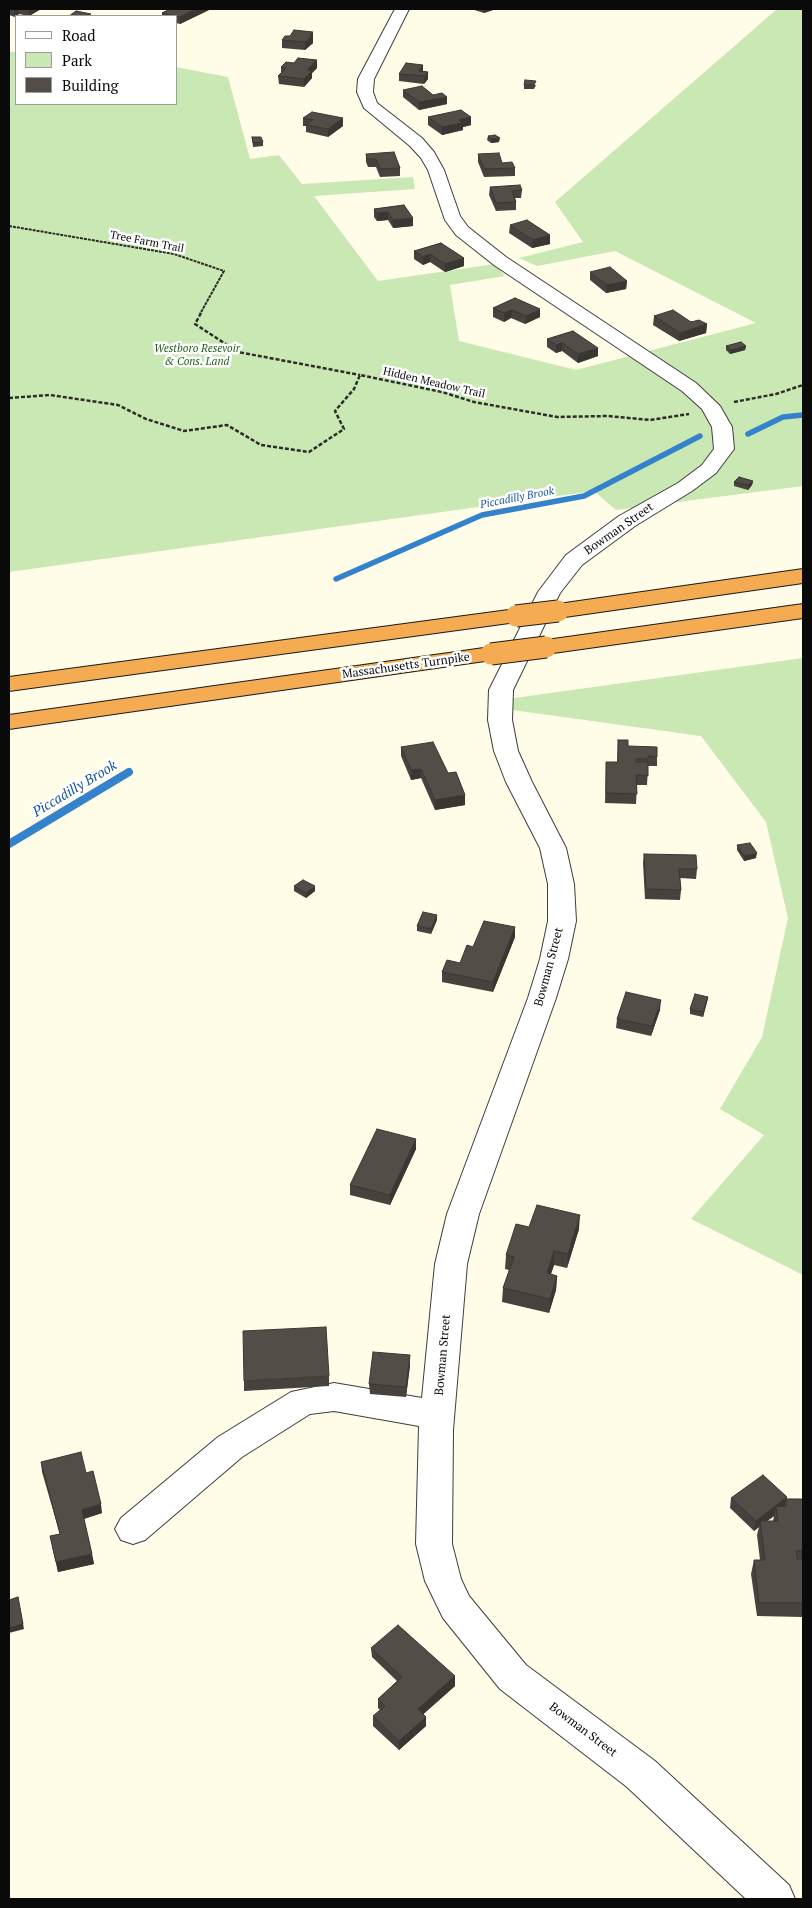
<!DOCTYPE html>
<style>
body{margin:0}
#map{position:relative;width:812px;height:1908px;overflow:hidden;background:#fffde8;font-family:"PT Serif",serif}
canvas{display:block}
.frame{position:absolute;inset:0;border:10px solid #0a0a0a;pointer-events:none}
.legend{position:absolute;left:15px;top:15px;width:162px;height:90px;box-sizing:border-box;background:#fff;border:1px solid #9d9d9d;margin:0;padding:6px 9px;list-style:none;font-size:15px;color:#0a0a0a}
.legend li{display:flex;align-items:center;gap:10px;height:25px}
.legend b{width:25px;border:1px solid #9d9d9d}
</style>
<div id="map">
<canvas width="812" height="1908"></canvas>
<div class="frame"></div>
<ul class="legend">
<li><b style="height:6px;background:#fff"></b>Road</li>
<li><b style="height:14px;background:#c9e8b3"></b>Park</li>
<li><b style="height:14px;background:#534d47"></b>Building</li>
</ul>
</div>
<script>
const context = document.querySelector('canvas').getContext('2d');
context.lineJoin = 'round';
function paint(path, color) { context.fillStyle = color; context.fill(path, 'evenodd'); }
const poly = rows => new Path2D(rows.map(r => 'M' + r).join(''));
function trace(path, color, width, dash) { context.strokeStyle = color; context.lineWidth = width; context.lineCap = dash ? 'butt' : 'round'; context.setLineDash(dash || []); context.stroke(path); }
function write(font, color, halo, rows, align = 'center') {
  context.font = font + ' "PT Serif",serif'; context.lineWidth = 5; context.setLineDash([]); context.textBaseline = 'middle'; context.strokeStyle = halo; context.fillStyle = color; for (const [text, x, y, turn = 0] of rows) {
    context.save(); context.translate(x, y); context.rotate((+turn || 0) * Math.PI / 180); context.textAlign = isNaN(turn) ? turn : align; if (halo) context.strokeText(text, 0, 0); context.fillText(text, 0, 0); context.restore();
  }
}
paint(poly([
 [777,9,803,9,803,486,616,510,594,491,9,572,9,52,16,52,16,104,176,104,176,67,228,77,250,159,279,155,302,184,413,177,415,189,314,196,378,281,495,264,505,276,450,285,459,341,576,370,756,323,615,251,537,266,519,258,583,242,555,202],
 [803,658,803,1275,691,1219,764,1135,720,1109,762,1037,788,918,766,822,701,736,505,709,500,700]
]), '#c9e8b3');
trace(poly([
 [748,434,783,417,803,415],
 [336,579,482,515,584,496,700,436]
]), '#3582cc', 5.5);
trace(poly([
 [9,844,129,772]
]), '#3582cc', 8);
const minor = poly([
 [395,9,409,9,374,79,373,92,377,103,422,138,434,152,444,170,460,216,468,227,506,257,696,383,720,406,732,427,734,449,716,473,692,491,635,526,582,565,560,593,513,690,512,720,518,751,532,782,566,848,574,884,576,921,568,959,556,998,479,1214,467,1264,453,1430,452,1544,461,1579,469,1596,526,1665,655,1761,789,1885,795,1899,746,1899,627,1787,500,1689,443,1618,425,1581,416,1544,419,1426,334,1411,310,1414,242,1457,145,1540,133,1544,121,1540,115,1529,121,1518,218,1437,291,1392,334,1383,422,1398,435,1264,447,1214,528,998,540,959,548,921,548,884,540,848,506,782,494,751,488,720,489,690,538,592,566,555,619,516,678,483,702,465,714,449,712,427,702,409,682,391,494,265,456,235,445,220,428,170,421,158,410,146,364,108,357,92,358,79,395,9]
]);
const highway = poly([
 [803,569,803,583,558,618,550,616,547,611,550,606,558,604,803,569],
 [803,604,803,618,546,654,538,652,534,647,538,642,546,640,803,604],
 [516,609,524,611,527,616,524,621,9,691,9,677,516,609],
 [491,647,499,649,503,654,499,659,9,729,9,715,491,647]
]);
trace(minor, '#3d3d3d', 2);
trace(highway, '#1b1b1b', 2);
trace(poly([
 [9,226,174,254,224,271,200,314]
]), '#2c2c2c', 2, [3, 1]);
trace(poly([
 [201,313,195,324,238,352,360,375],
 [9,398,50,395,118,405,146,419,184,431,227,425,261,445,309,452,344,429,335,411,354,389,360,375,442,392,474,402,557,417,608,416,650,420,689,414],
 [734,402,776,394,803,385]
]), '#2c2c2c', 2.5, [4, 2]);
paint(minor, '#fff');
paint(highway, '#f4ab51');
const highwayBridge = poly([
 [516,616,558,611],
 [491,654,546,647]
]);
trace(highwayBridge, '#1b1b1b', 23, []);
trace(highwayBridge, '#f4ab51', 21);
paint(poly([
 [9,9,41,9,29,16,19,14,15,17,9,15],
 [170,9,211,9,180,24,176,23,176,16,162,16,162,13],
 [471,9,496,9,484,13],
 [313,32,313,43,305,50,282,48,282,40,290,36],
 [317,60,317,68,312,73,312,78,304,87,279,84,278,76,281,73,281,67,294,63],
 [423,65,423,71,428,72,428,79,424,84,399,81,399,74],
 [524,85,536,85,534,89,524,89],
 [403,90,433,95,447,104,419,110,403,97],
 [428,117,471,117,471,125,463,127,463,130,442,135,428,125],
 [303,118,343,118,343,126,328,137,306,132,306,126,303,126],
 [488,136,499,142,491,143,487,140],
 [252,137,263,142,263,146,253,147],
 [366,154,400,168,400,176,380,177,376,167,368,167,366,162],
 [478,154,515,168,515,176,484,177,478,162],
 [490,187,522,190,521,198,515,198,516,202,516,210,496,211,489,195],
 [404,205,413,226,393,228,388,220,377,221,374,217,374,209],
 [510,225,550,235,550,244,532,248,509,233],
 [441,243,464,266,445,272,430,262,423,265,414,259,414,251],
 [590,272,627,281,626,289,606,293,590,280],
 [515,298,540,317,525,324,511,318,504,322,493,317,493,308],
 [654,316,707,324,706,333,679,341,653,325],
 [573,331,598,356,578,363,562,351,556,353,547,347,547,339],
 [726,346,746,346,745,350,730,354,726,350],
 [753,481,752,485,748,490,734,486,734,482],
 [618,740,628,746,657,757,657,766,648,766,647,785,637,785,636,804,605,803,606,762,617,762],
 [401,747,448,773,465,805,435,810,421,778,411,780,401,756],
 [737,845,756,858,744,861,737,850],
 [644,854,697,869,696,879,680,878,681,890,680,900,645,899,643,863],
 [294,886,315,891,306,898,294,891],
 [437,920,431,934,417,931,417,926],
 [515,927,515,937,493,992,442,982,442,972,460,963,473,947],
 [708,997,707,1002,703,1017,690,1014,690,1009],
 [660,1010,651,1036,616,1028,617,1019],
 [416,1139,416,1149,390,1205,350,1195,350,1185],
 [529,1227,579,1229,567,1268,554,1265,551,1274,557,1276,556,1290,549,1313,502,1302,503,1288,509,1270,505,1269,506,1255],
 [410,1365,406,1397,370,1394,369,1384],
 [329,1376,329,1386,244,1391,244,1381],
 [41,1462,86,1473,102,1513,84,1519,94,1564,58,1572,52,1546,60,1534,42,1472],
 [731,1498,803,1499,803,1617,757,1616,751,1574,754,1560,760,1560,757,1535,759,1527,754,1531,730,1508],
 [774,1516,773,1521,767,1521],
 [371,1648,455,1676,455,1686,423,1714,426,1717,426,1726,399,1750,373,1726,373,1716,380,1710,378,1708,378,1699,397,1681,372,1657]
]), '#47423d');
paint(poly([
 [14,9,18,9,19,14,15,17],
 [29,9,41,9,29,16],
 [196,9,211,9,180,24,180,17],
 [484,9,496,9,484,13],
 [313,32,313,43,305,50,305,42],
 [317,60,317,68,312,73,312,78,304,87,304,79,307,70],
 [423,65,423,73,419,71],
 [428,72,428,79,424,84,425,76],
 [447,97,447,104,419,110,419,102],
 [471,117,471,125,463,127,463,130,442,135,442,127,459,120],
 [343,118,343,126,328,137,328,129],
 [500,138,499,142,491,143,492,139],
 [388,212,388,220,377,221,377,213],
 [413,218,413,226,393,228,393,220],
 [550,235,550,244,532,248,533,240],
 [430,254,430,262,423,265,423,257],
 [464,258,464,266,445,272,445,264],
 [627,281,626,289,606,293,607,285],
 [540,309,540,317,525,324,526,316],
 [512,310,511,318,504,322,504,313],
 [707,324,706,333,679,341,680,333],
 [562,343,562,351,556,353,556,345],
 [746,346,745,350,730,354,731,350],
 [598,348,598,356,578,363,578,354],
 [753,481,752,485,748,490,748,485],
 [421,769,421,778,411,780,411,770],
 [465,795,465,805,435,810,435,800],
 [757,853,756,858,744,861,744,856],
 [315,886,315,891,306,898,306,893],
 [437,915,437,920,431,934,431,929],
 [515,927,515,937,493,992,493,982],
 [708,997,707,1002,703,1017,703,1012],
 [661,1000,660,1010,651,1036,652,1026],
 [416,1139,416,1149,390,1205,390,1195],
 [580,1215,579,1229,567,1268,568,1254],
 [554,1251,554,1265,546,1288,547,1273],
 [557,1276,556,1290,549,1313,550,1299],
 [410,1355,410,1365,406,1397,406,1387],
 [787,1497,786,1503,786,1499,784,1508,776,1507,774,1516,760,1526,760,1521,759,1527,754,1531,756,1521],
 [101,1504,102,1513,83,1519,82,1510],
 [92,1554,94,1564,58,1572,56,1562],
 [18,1597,24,1629,9,1633,9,1628],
 [455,1676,455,1686,418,1719,418,1709],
 [426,1717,426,1726,399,1750,399,1741]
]), '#3a3632');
const building = poly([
 [170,9,196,9,180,17,162,13,170,9],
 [76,11,91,14,87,16,69,16,76,11],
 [294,30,313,32,310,35,312,36,305,42,282,40,285,36,290,36,294,30],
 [298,58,317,60,307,70,312,71,304,79,278,76,286,68,281,67,286,62,294,63,298,58],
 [406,63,423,65,419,71,428,72,425,76,399,74,406,63],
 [525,80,536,81,534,85,524,85,525,80],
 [422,86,433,95,442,93,447,97,419,102,403,90,422,86],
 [461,110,471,117,459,120,463,123,442,127,428,117,461,110],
 [312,112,343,118,328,129,306,125,313,120,303,118,312,112],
 [495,135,500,138,492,139,488,136,495,135],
 [252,137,261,137,263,142,253,143,252,137],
 [394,152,400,168,380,169,376,159,367,159,366,154,394,152],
 [499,153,502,163,512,162,515,168,484,169,478,154,499,153],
 [520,185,522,190,512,191,516,202,496,203,490,187,520,185],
 [404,205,413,218,393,220,388,212,377,213,374,209,404,205],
 [527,220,550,235,533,240,510,225,527,220],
 [441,243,464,258,445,264,430,254,423,257,414,251,441,243],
 [610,267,627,281,607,285,590,272,610,267],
 [515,298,540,309,526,316,512,310,504,313,493,308,515,298],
 [673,310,691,322,699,320,707,324,680,333,654,316,673,310],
 [573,331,598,348,578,354,562,343,556,345,547,339,573,331],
 [741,342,746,346,731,350,726,346,741,342],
 [739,477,753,481,748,485,734,482,739,477],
 [618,740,628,740,628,746,657,747,657,757,648,756,648,759,636,759,636,762,648,762,648,776,636,775,637,794,606,793,606,762,618,762,618,740],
 [433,742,448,773,456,772,465,795,435,800,421,769,411,770,401,747,433,742],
 [750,843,757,853,744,856,737,845,750,843],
 [644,854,696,855,697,869,679,869,681,890,646,889,644,854],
 [303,880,315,886,306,893,294,886,303,880],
 [423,912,437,915,431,929,417,926,423,912],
 [484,921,515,927,493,982,442,972,447,960,460,963,467,945,473,947,484,921],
 [626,992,661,1000,652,1026,617,1019,626,992],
 [695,994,708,997,703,1012,690,1009,695,994],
 [377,1129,416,1139,390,1195,350,1185,377,1129],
 [537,1205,580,1215,568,1254,554,1251,547,1273,557,1276,550,1299,503,1288,514,1257,506,1255,516,1224,529,1227,537,1205],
 [326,1327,329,1376,244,1381,243,1331,326,1327],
 [373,1352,410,1355,406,1387,369,1384,373,1352],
 [81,1452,86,1473,93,1471,101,1504,82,1510,92,1554,56,1562,50,1536,60,1534,41,1462,81,1452],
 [763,1475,787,1497,756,1521,731,1498,763,1475],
 [786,1499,803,1499,803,1551,796,1551,797,1559,803,1559,803,1603,759,1603,754,1560,765,1560,760,1521,778,1521,776,1507,786,1506,786,1499],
 [18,1597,23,1624,9,1628,9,1600,18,1597],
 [398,1625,455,1676,418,1709,426,1717,399,1741,373,1716,385,1706,378,1699,402,1677,371,1648,398,1625]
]);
paint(building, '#534d47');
trace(building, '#3a3632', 1);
write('11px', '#0a0a0a', '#fff', [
 ["Tree Farm Trail",147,242,11],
 ["Hidden Meadow Trail",434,383,13]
]);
write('italic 11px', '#24611c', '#fff', [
 ["Westboro Resevoir",197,349],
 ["& Cons. Land",197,362]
]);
write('italic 11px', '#16549a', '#fff', [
 ["Piccadilly Brook",517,498,-11]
]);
write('12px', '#0a0a0a', '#fff', [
 ["Bowman Street",619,529,-35],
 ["Massachusetts Turnpike",406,666,-8],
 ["Bowman Street",549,967,-75],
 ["Bowman Street",443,1355,-85],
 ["Bowman Street",583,1730,37]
]);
write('italic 14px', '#16549a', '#fff', [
 ["Piccadilly Brook",75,789,-31]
]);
</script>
